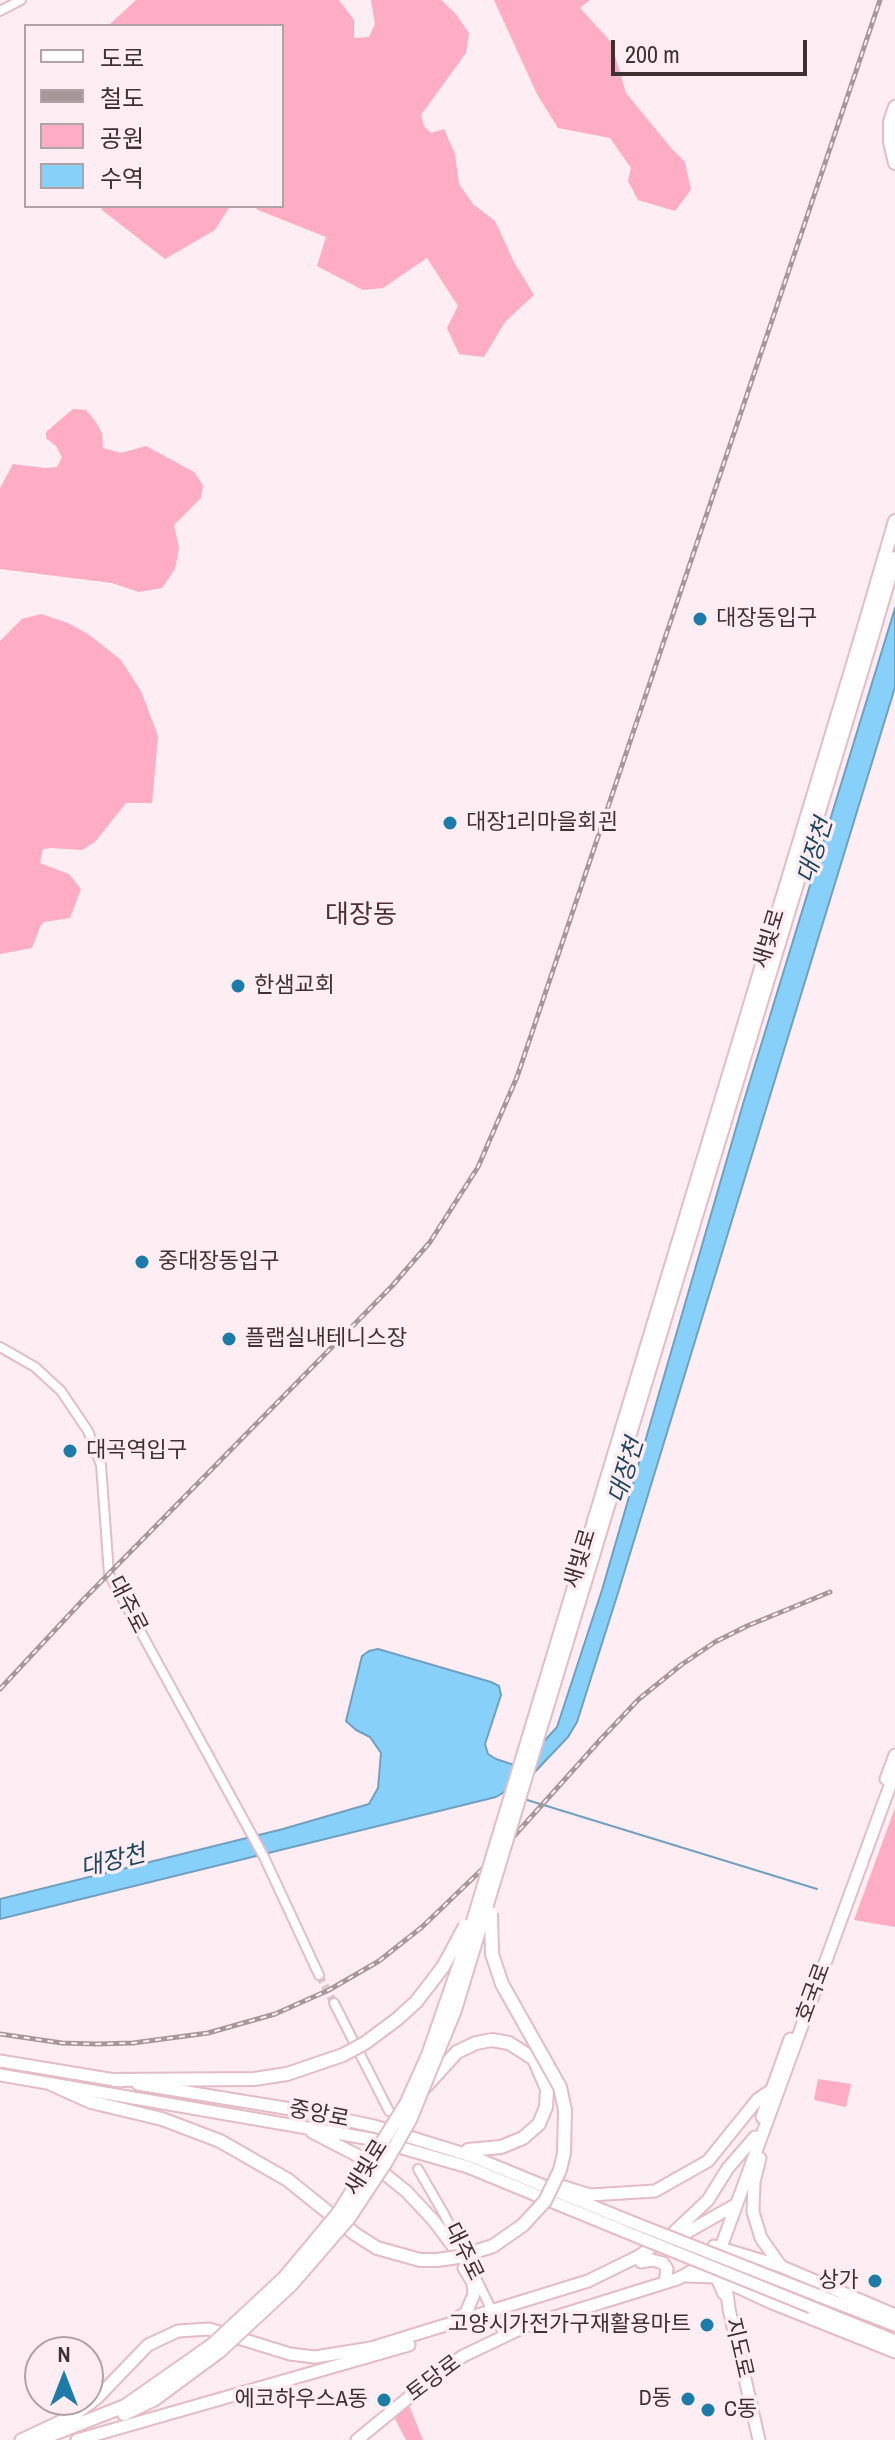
<!DOCTYPE html>
<meta charset="utf-8">
<style>
body{margin:0}
#map{position:relative;width:895px;height:2440px;overflow:hidden;background:#feedf2;font-family:"Archivo Narrow","Noto Sans KR",sans-serif}
canvas{display:block}
.legend{position:absolute;left:24px;top:24px;width:260px;height:184px;box-sizing:border-box;background:#feedf2;border:2px solid #b2a1a6;margin:0;padding:10px 14px;list-style:none;font-size:24px;color:#3f3034}
.legend li{display:flex;align-items:center;gap:16px;height:40px}
.legend b{width:40px;border:2px solid #b2a1a6}
.north{position:absolute;left:24px;top:2336px;width:80px;height:80px;box-sizing:border-box;background:#feedf2;border:2px solid #b2a1a6;border-radius:50%;rotate:0deg;font-size:22px;font-weight:700;line-height:32px;text-align:center;color:#3f3034}
.north::after{content:'';display:block;margin:auto;width:28px;height:36px;background:#1c7ba8;clip-path:polygon(50% 0,100% 100%,50% 72%,0 100%)}
.scale{position:absolute;left:611px;top:40px;width:196px;height:36px;box-sizing:border-box;border:4px solid #3f3034;border-top:0;padding-left:10px;font-size:24px;line-height:28px;white-space:nowrap;color:#3f3034;-webkit-text-stroke:6px #feedf2;paint-order:stroke}
</style>
<div id="map">
<canvas width="895" height="2440"></canvas>
<ul class="legend">
<li><b style="height:10px;background:#fff"></b>도로</li>
<li><b style="height:10px;background:#a7979b"></b>철도</li>
<li><b style="height:22px;background:#ffacc5"></b>공원</li>
<li><b style="height:22px;background:#86d0fa"></b>수역</li>
</ul>
<div class="north">N</div>
<div class="scale">200 m</div>
</div>
<script>
const context = document.querySelector('canvas').getContext('2d');
context.lineJoin = 'round';
function paint(path, color) { context.fillStyle = color; context.fill(path, 'evenodd'); }
const poly = rows => new Path2D(rows.map(r => 'M' + r).join(''));
function trace(path, color, width, dash) { context.strokeStyle = color; context.lineWidth = width; context.lineCap = dash ? 'butt' : 'round'; context.setLineDash(dash || []); context.stroke(path); }
function write(font, color, halo, rows, align = 'center') {
  context.font = font + ' "Archivo Narrow","Noto Sans KR",sans-serif'; context.lineWidth = 7; context.setLineDash([]); context.textBaseline = 'middle'; context.strokeStyle = halo; context.fillStyle = color; for (const [text, x, y, turn = 0] of rows) {
    context.save(); context.translate(x, y); context.rotate((+turn || 0) * Math.PI / 180); context.textAlign = isNaN(turn) ? turn : align; if (halo) context.strokeText(text, 0, 0); context.fillText(text, 0, 0); context.restore();
  }
}
paint(poly([
 [136,0,339,0,354,20,354,38,369,37,375,24,371,0,441,0,455,13,469,33,466,53,421,115,424,126,431,133,444,129,455,154,459,184,473,204,495,221,514,262,534,295,505,322,484,357,459,354,447,328,458,306,427,258,383,288,363,290,317,266,326,237,258,210,254,206,282,206,282,26,108,26],
 [494,0,590,0,580,8,611,42,626,93,672,149,685,162,691,190,675,211,638,200,628,181,631,168,610,138,558,128,537,94],
 [101,206,230,206,215,230,165,259,102,210],
 [73,409,86,410,96,422,102,433,103,448,121,453,146,446,194,472,203,485,201,498,174,525,179,548,175,569,162,588,139,592,112,583,0,569,0,488,13,464,45,468,57,467,62,457,56,446,46,438,46,432],
 [41,614,68,623,88,634,121,660,141,691,158,736,152,803,126,803,95,842,82,850,51,848,43,849,40,863,69,874,81,889,70,918,44,922,40,927,32,948,0,954,0,641,22,619],
 [895,1808,895,1927,854,1920],
 [818,2079,851,2084,846,2107,814,2100],
 [409,2405,423,2440,406,2440,394,2417]
]), '#ffacc5');
const water = poly([
 [895,608,895,687,617,1596,577,1722,568,1737,531,1776,496,1797,0,1919,0,1899,283,1829,369,1804,378,1788,381,1753,370,1737,356,1730,346,1721,362,1656,369,1651,378,1649,491,1682,499,1686,501,1695,485,1744,488,1754,496,1759,514,1765,536,1750,557,1727,602,1590,743,1104,895,608]
]);
paint(water, '#86d0fa');
trace(water, '#71a0bf', 2);
trace(poly([
 [524,1799,817,1889]
]), '#71a0bf', 2);
trace(poly([
 [319,1975,334,2003]
]), '#d8c7cc', 8, [8, 4]);
const minor = poly([
 [0,11,21,0],
 [0,1347,35,1367,61,1391,88,1431,101,1465,109,1574,264,1857,319,1975],
 [334,2003,389,2111],
 [418,2169,444,2214,465,2256],
 [475,2276,505,2337]
]);
const major = poly([
 [886,1779,895,1755],
 [0,2061,121,2081],
 [0,2075,371,2139,468,2167,621,2230],
 [138,2084,297,2110,374,2126,471,2156,624,2219],
 [762,2117,790,2039],
 [312,2132,370,2162,407,2192,434,2221,473,2273],
 [760,2158,754,2182,753,2212,761,2238,780,2265],
 [561,2186,590,2195,655,2191,708,2161,758,2099,770,2091],
 [670,2242,735,2205],
 [714,2246,714,2272,724,2294],
 [717,2247,780,2266,895,2315],
 [641,2262,652,2260,663,2263,667,2269,665,2282],
 [687,2276,716,2277,772,2303,895,2352],
 [817,2295,895,2325],
 [811,2307,895,2341],
 [457,2318,466,2313,474,2294,473,2283,464,2268],
 [21,2440,74,2415,97,2398,148,2345,178,2331,209,2329,290,2354,315,2357,371,2348,588,2281,637,2257,673,2233,708,2200,728,2168,755,2137],
 [77,2440,409,2345],
 [357,2440,436,2375,463,2356,526,2326,677,2279,700,2267,707,2259],
 [759,2440,729,2309,721,2247,895,1772]
]);
const highway = poly([
 [895,107,890,122,890,142,895,163],
 [859,644,895,521],
 [869,647,895,558],
 [115,2080,254,2079,287,2074],
 [51,2084,91,2102,162,2119,220,2141,288,2180,355,2234,377,2248,420,2260,437,2260],
 [426,2086,457,2052,476,2043,492,2040,509,2043,534,2059,547,2089,546,2107,539,2124,523,2138,501,2147,468,2150],
 [124,2414,155,2399,220,2351],
 [38,2440,125,2406,212,2345]
]);
trace(minor, '#e3bcc7', 12);
trace(major, '#e3bcc7', 15);
trace(highway, '#e3bcc7', 16);
trace(minor, '#fff', 8);
trace(major, '#fff', 11);
trace(highway, '#fff', 12);
const rail = poly([
 [0,1689,83,1600,392,1286,430,1242,478,1167,517,1077,880,0],
 [0,2034,62,2043,96,2044,133,2043,208,2033,275,2014,329,1990,379,1961,422,1927,497,1855,601,1739,639,1699,681,1665,715,1642,747,1626,830,1592]
]);
trace(rail, '#a7979b', 5);
trace(rail, '#feedf2', 2, [6]);
const majorBridge = poly([
 [624,2219,817,2295],
 [621,2230,811,2307]
]);
const highwayBridge = poly([
 [287,2074,343,2055,365,2043,396,2020,416,2002,443,1967,465,1926],
 [437,2260,458,2257,493,2246,523,2225,545,2201,560,2170,564,2153,565,2110,560,2087,502,1984,492,1954,491,1913],
 [212,2345,284,2278,339,2212,406,2104,428,2055,464,1951,859,644],
 [220,2351,291,2285,349,2218,386,2162,410,2120,455,2010,869,647]
]);
trace(majorBridge, '#e3bcc7', 15, []);
trace(highwayBridge, '#e3bcc7', 16, []);
trace(majorBridge, '#fff', 11);
trace(highwayBridge, '#fff', 12);
for (const [x, y, r, color] of [
 [700,619,8,"#1c7ba8"],
 [450,823,8,"#1c7ba8"],
 [238,986,8,"#1c7ba8"],
 [142,1262,8,"#1c7ba8"],
 [229,1339,8,"#1c7ba8"],
 [70,1451,8,"#1c7ba8"],
 [875,2281,8,"#1c7ba8"],
 [707,2325,8,"#1c7ba8"],
 [688,2399,8,"#1c7ba8"],
 [384,2400,8,"#1c7ba8"],
 [708,2410,8,"#1c7ba8"]
]) { const dot = new Path2D(); dot.arc(x, y, r, 0, 2 * Math.PI); context.fillStyle = color; context.fill(dot); trace(dot, '#feedf2', 3); }
write('22px', '#3f3034', '#feedf2', [
 ["대장동입구",716,619],
 ["대장1리마을회괸",466,823],
 ["한샘교회",254,986],
 ["중대장동입구",158,1262],
 ["플랩실내테니스장",245,1339],
 ["대곡역입구",86,1451],
 ["상가",859,2281,"right"],
 ["고양시가전가구재활용마트",691,2325,"right"],
 ["D동",672,2399,"right"],
 ["에코하우스A동",368,2400,"right"],
 ["C동",724,2410]
], 'left');
write('22px', '#3f3034', '#feedf2', [
 ["새빛로",770,939,-73],
 ["새빛로",581,1559,-73],
 ["대주로",127,1605,63],
 ["호국로",814,1993,-70],
 ["중앙로",319,2115,11],
 ["새빛로",367,2168,-58],
 ["대주로",463,2252,64],
 ["지도로",738,2348,77],
 ["토당로",434,2379,-37]
]);
write('italic 24px', '#1c465c', '#feedf2', [
 ["대장천",816,851,-73],
 ["대장천",627,1471,-73],
 ["대장천",113,1862,-14]
]);
write('26px', '#4d2f38', '#feedf2', [
 ["대장동",361,916]
]);
</script>
